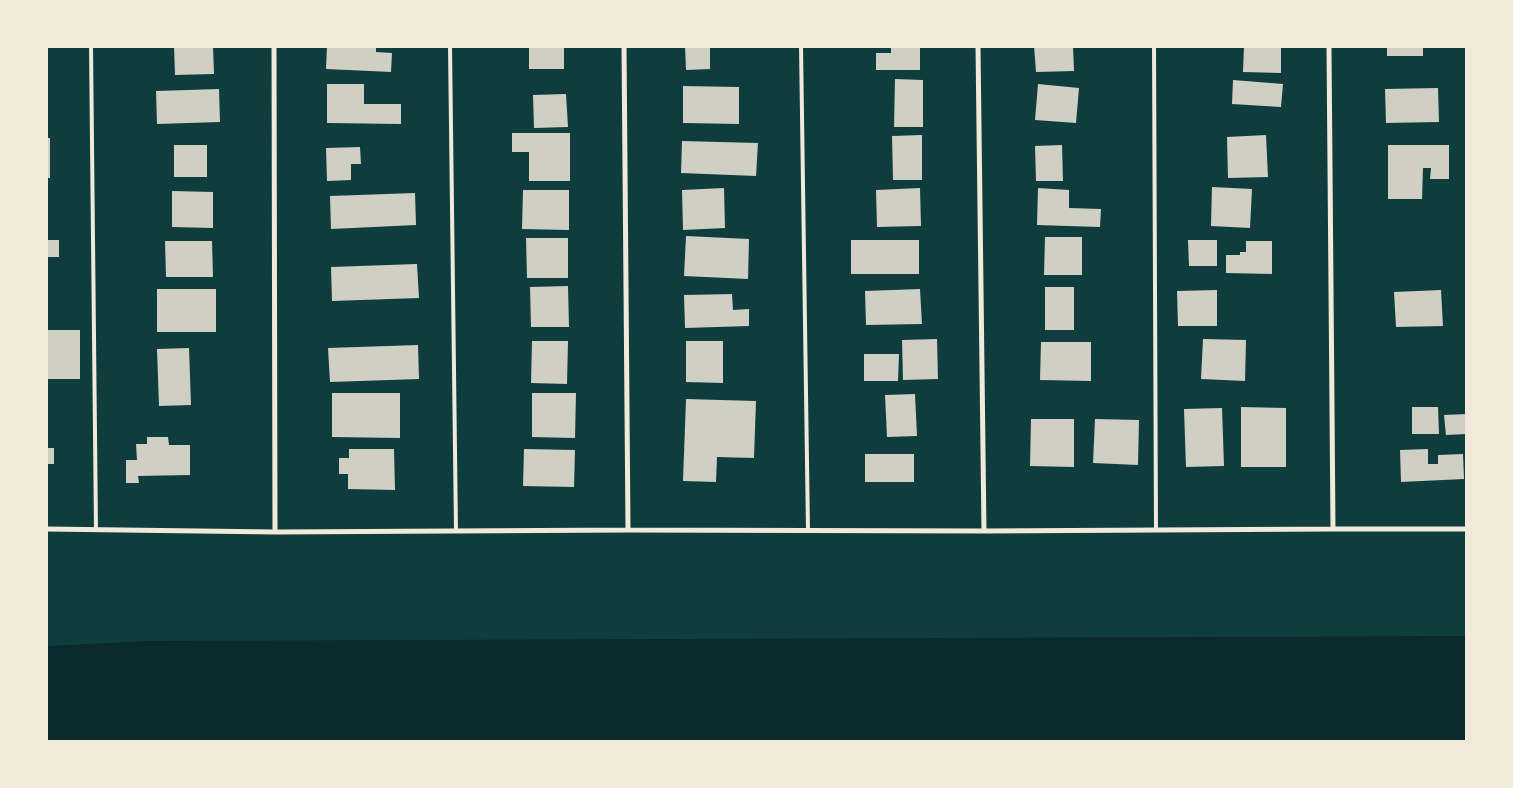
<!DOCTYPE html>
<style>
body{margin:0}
#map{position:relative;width:1513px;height:788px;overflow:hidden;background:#0f3d3e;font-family:"Zilla Slab",serif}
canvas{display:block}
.frame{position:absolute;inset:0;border:48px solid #f1e9da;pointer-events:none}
</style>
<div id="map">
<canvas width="1513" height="788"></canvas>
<div class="frame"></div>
</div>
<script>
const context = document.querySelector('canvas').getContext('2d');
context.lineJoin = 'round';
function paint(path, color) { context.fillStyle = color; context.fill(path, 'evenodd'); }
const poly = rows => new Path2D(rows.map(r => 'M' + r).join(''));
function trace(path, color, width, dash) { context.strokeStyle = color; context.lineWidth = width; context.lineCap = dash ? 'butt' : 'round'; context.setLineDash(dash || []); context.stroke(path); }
paint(poly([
 [1467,636,1467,742,46,742,46,646,151,641]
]), '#0a2a2b');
paint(poly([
 [174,46,213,46,214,74,175,75],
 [327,46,376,46,376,52,392,53,391,72,326,69],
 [529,46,564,46,564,69,529,69],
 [685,46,710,46,710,69,686,70],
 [891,46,920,46,920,70,876,70,876,53,891,53],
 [1034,46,1073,46,1074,71,1036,72],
 [1244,46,1281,46,1281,73,1243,72],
 [1387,46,1423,46,1423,56,1387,56],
 [895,79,923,80,923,127,894,127],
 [1233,80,1283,84,1281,107,1232,104],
 [327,84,364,84,364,104,401,104,401,124,327,123],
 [1038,84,1079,88,1076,123,1035,120],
 [683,86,739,87,739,124,683,123],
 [1438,88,1439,122,1386,123,1385,89],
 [219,89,220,122,157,124,156,91],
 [566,94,568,127,534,128,533,95],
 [512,133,570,133,570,181,529,181,529,152,512,152],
 [922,135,922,180,893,180,892,136],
 [1266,135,1268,177,1228,178,1227,137],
 [46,138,50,138,50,178,46,178],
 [682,141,758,143,756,176,681,173],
 [174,145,207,145,207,177,174,177],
 [1062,145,1063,181,1036,181,1035,146],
 [1388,145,1449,145,1449,179,1430,179,1431,168,1423,168,1422,199,1388,199],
 [360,147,361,164,351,164,351,180,327,181,326,148],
 [1212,187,1252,189,1250,228,1211,226],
 [724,188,725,228,683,230,682,190],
 [920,188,921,226,877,227,876,190],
 [1038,188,1069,190,1069,208,1101,209,1100,227,1037,225],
 [523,190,569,190,569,230,522,229],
 [172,191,213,192,213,228,172,227],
 [415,193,416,225,331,229,330,196],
 [686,236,749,239,748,279,684,276],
 [1045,237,1082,237,1082,275,1044,275],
 [526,238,568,238,568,278,527,278],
 [46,240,59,240,59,257,46,257],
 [851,240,919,240,919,274,851,274],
 [1188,240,1217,240,1217,266,1189,266],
 [165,241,212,241,213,277,166,277],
 [1246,241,1272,241,1272,274,1226,273,1226,255,1240,255,1240,252,1246,252],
 [417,264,419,298,332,301,331,267],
 [568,286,569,327,531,327,530,287],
 [1045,287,1074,287,1074,330,1045,330],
 [157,289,216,289,216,332,157,332],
 [920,289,922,324,866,325,865,291],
 [1217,290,1217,326,1178,326,1177,291],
 [1441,290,1443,326,1396,327,1394,292],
 [732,294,733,310,749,309,749,326,685,328,684,295],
 [46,330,80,330,80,379,46,379],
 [937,339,938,379,903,380,902,340],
 [1203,339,1246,340,1245,381,1201,379],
 [532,341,568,341,567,384,531,383],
 [686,341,723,341,723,383,686,382],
 [1041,342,1091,342,1091,381,1040,380],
 [418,345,419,379,330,382,328,348],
 [189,348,191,405,159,406,157,349],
 [864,354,899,354,898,381,864,381],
 [332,393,400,393,400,438,332,437],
 [532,393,576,393,575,438,532,437],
 [915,394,917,436,887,437,885,395],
 [686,399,756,401,754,458,717,457,716,482,683,481],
 [1241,407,1286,408,1286,467,1241,467],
 [1412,407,1438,407,1439,434,1412,434],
 [1222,408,1224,466,1186,467,1184,409],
 [1467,414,1467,434,1446,435,1444,415],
 [1031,419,1074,419,1074,467,1030,466],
 [1095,419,1139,420,1138,465,1093,463],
 [147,437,168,437,169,445,190,445,190,475,138,476,139,483,126,483,126,460,137,460,136,444,147,444],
 [46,448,54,448,54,464,46,464],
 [349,449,394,449,395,490,348,489,348,474,339,474,339,458,349,458],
 [524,449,575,450,574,487,523,486],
 [1428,449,1428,464,1438,464,1438,455,1463,454,1464,479,1401,482,1400,450],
 [865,454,914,454,914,482,865,482]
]), '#cfcfc3');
trace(poly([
 [91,46,96,530],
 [450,46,456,531],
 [801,46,808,531],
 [1154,46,1156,530]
]), '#f1e9da', 4);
trace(poly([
 [274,46,275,532],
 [624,46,628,530],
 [978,46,984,531],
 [1329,46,1333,529],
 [46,529,275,532,628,530,984,531,1333,529,1467,529]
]), '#f1e9da', 5);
</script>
